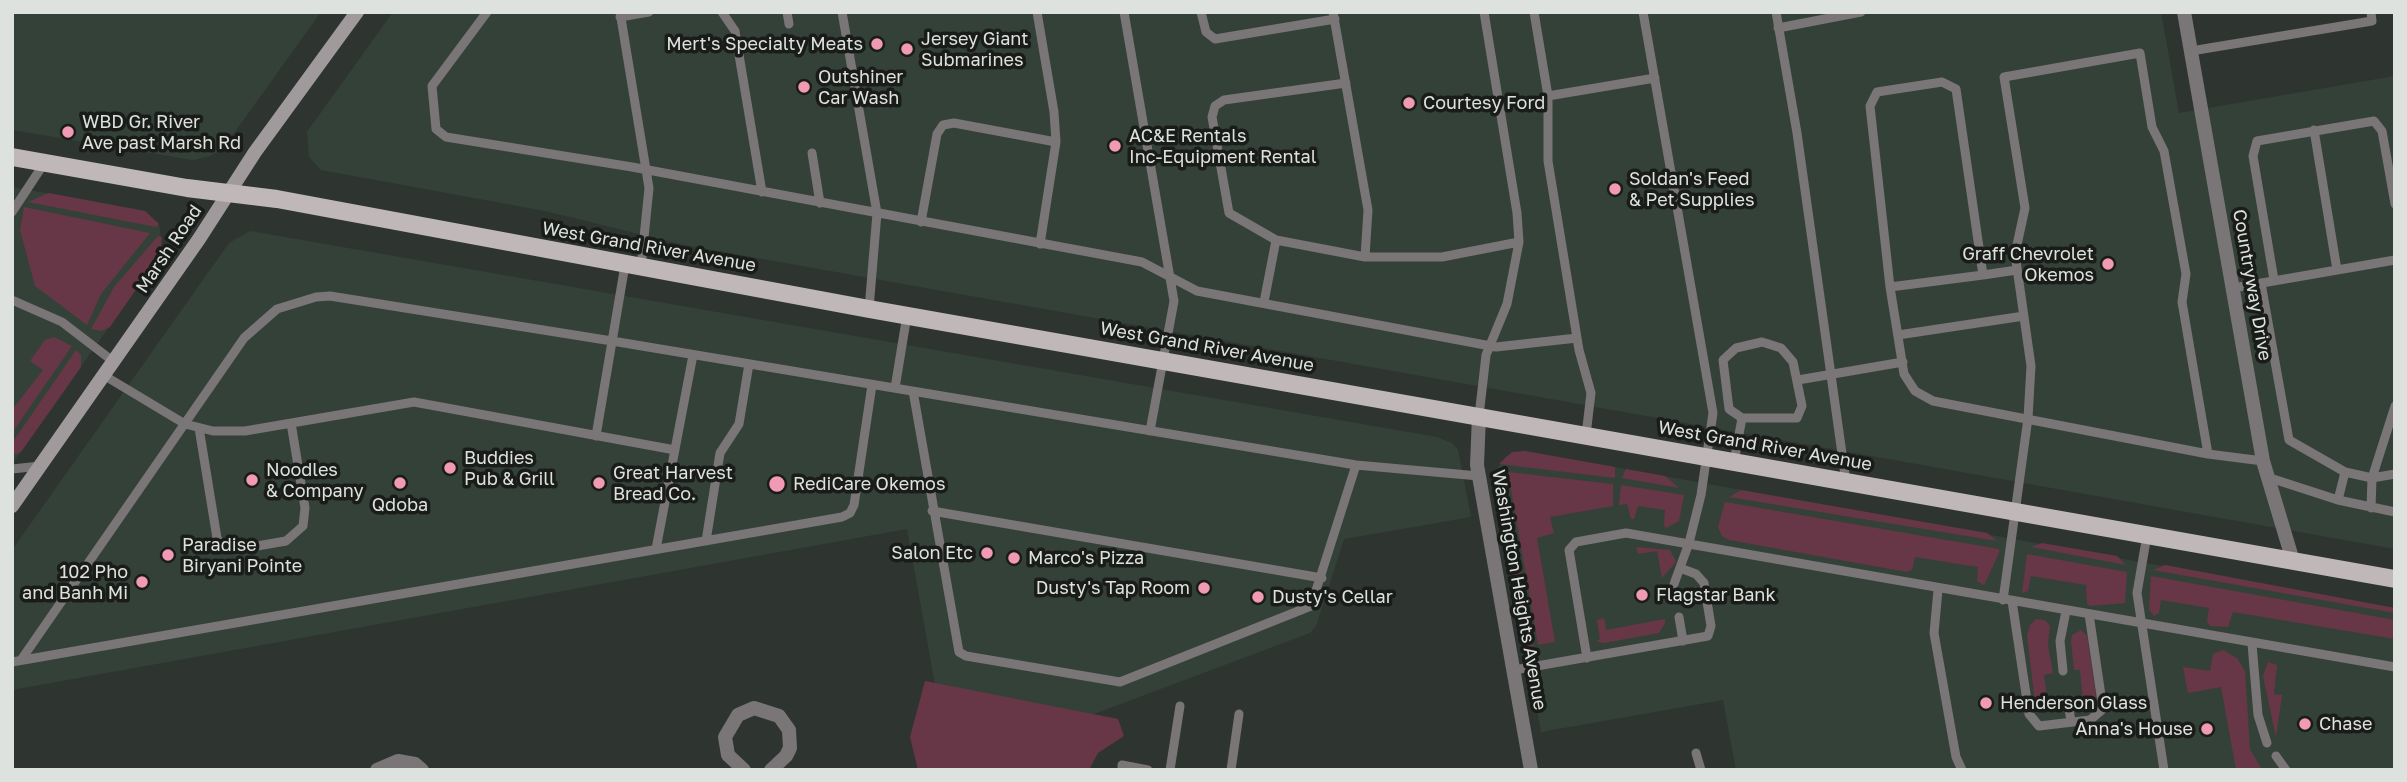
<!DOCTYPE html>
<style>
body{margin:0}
#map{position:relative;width:2407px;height:782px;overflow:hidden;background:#2e3530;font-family:"Golos Text",sans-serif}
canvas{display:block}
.frame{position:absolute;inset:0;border:14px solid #dee2df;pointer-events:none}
</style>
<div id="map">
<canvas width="2407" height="782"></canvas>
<div class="frame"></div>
</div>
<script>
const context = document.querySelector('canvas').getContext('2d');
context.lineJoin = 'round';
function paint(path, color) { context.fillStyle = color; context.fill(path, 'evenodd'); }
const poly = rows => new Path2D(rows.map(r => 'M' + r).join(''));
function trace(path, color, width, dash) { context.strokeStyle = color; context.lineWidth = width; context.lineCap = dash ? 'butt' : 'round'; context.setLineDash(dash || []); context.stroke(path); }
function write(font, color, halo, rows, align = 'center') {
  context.font = font + ' "Golos Text",sans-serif'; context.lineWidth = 7; context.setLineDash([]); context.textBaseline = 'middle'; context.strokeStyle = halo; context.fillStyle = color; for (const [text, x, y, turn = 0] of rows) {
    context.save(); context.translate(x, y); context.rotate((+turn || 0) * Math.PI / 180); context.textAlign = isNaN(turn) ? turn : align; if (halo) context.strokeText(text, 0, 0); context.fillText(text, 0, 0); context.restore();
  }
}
paint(poly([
 [12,12,321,12,224,147,210,156,193,160,12,130],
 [393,12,2161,12,2179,113,2395,76,2395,549,684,245,545,211,321,170,309,157,307,132],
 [12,187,145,211,159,224,162,247,160,255,12,464],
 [250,231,1437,437,1452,443,1458,450,1471,517,1344,539,1316,626,1310,633,950,768,907,529,12,690,12,550,229,243],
 [1525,451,2395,608,2395,770,1736,770,1723,700,1541,732,1496,477,1497,469,1506,456]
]), '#344138');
paint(poly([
 [49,193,145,211,159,224,156,227,28,202],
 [24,207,150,233,101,294,87,325,35,286,20,230],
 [158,236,162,237,160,255,110,327,101,331,91,329,114,287],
 [54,337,72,346,12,433,12,410,43,370,30,361,45,340],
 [76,350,81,355,81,367,21,452,12,455,12,443],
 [1525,451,1615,467,1615,478,1499,464,1512,452],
 [1626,469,1665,476,1679,488,1622,478],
 [1497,471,1503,471,1535,655,1526,646],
 [1508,472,1613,484,1613,506,1550,517,1554,533,1537,538,1555,642,1538,645],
 [1621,485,1684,495,1679,521,1666,528,1664,525,1665,510,1638,506,1634,519,1631,519,1627,504,1619,505],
 [1741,490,1987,533,1997,541,1729,497],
 [1725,502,1999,549,1999,553,1984,585,1977,581,1978,567,1915,557,1912,570,1907,572,1729,540,1722,536,1718,527],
 [2042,543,2117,556,2126,565,2031,547],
 [1636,547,1670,550,1676,562,1662,578,1657,551,1638,554],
 [2027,554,2127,572,2125,603,2090,606,2087,603,2086,585,2031,576,2028,591,2022,593],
 [2165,565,2395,608,2395,613,2153,570],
 [2151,576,2395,620,2395,639,2233,612,2228,627,2210,626,2207,621,2209,608,2161,600,2159,613,2154,616,2149,610],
 [1604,618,1606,630,1665,619,1665,623,1659,633,1604,643,1596,641,1600,639,1597,620],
 [2036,619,2045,620,2050,626,2048,645,2053,673,2044,675,2048,704,2057,703,2057,707,2048,712,2039,709,2035,702,2027,636,2030,625],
 [2081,630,2087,636,2096,696,2089,705,2083,701,2080,670,2074,670,2071,642,2072,635],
 [2223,650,2237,658,2245,671,2250,749,2262,770,2236,770,2221,687,2188,693,2183,667,2210,671,2213,654],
 [2268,662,2277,665,2274,694,2282,695,2276,737,2263,676],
 [925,681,1118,719,1124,736,1098,753,1089,770,918,770,910,737]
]), '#673747');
trace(poly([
 [487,12,432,86,436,129,446,137,632,167,1142,262,1197,291,1496,347,1577,338],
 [620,12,649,188,641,267],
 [722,12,735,31,762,192],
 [787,12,789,24],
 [842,12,877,213,869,309],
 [1037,12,1054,112,1056,142],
 [1124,12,1174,301,1150,431],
 [1201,12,1206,32,1215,39,1335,19],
 [1333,12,1368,210,1365,257],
 [1534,12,1548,96,1548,161,1579,350,1591,393,1586,435],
 [1643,12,1713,413,1701,495,1689,543,1674,584],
 [1776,12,1797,133,1846,482],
 [620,17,649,12],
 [1778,28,1861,12],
 [2191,51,2372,21,2371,12],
 [1346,83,1224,100,1215,106,1212,117,1229,213,1276,240,1365,257,1442,257,1519,242],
 [1548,96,1655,78],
 [2314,130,2337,270],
 [812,153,820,203],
 [12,212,45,162],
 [921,222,937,134,943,125,954,123,1056,142,1040,244],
 [2017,270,1983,275,1956,89,1942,82,1877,92,1870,106,1890,287,1904,374,1915,391,1933,401,2208,454],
 [2274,280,2253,156,2257,141,2374,121,2382,131,2395,204],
 [2261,283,2289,440,2345,472,2372,478,2395,474],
 [1890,287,1983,275],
 [2233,288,2395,260],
 [12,300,62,322,114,362],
 [1264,302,1276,240],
 [1898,335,2024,316],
 [1762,342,1781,348,1793,362,1802,406,1797,418,1742,418,1729,409,1723,360,1736,348,1762,342],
 [105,376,185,424,213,431,245,431,414,402,675,450],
 [1798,380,1903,362],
 [895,388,907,315],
 [913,391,959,652,966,656,1120,682,1311,606,1356,465],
 [1479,416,1486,355,1507,304,1519,242,1517,213,1484,12],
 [199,428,217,538,223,547,234,550,286,541,303,526,305,508,291,423],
 [596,436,625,265],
 [1734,462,1742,418],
 [12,469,40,466],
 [2267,477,2338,500,2395,512],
 [2338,500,2345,472],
 [2371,508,2372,478,2395,406],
 [932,511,1322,578],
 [2147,535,2137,593,2164,770],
 [706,541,720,453,739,424,749,364],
 [656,549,693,355],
 [1938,590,1934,633,1956,757,1962,770],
 [2003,600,2028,418,2031,366,2015,254,2025,208,2004,77,2140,53,2152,127,2164,151,2186,274,2182,302,2208,454,2263,461],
 [2012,601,2029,714,2039,726,2090,720,2103,709,2089,614],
 [1679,617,1683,641],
 [2252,644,2258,715,2267,743],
 [1587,658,1569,550,1576,542,1626,533,2395,667],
 [21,660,244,338,277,309,316,297,330,296,612,341,1356,465,1479,476],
 [12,662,842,517,850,513,854,505,872,385],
 [1514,670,1708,636,1711,626,1704,583,1696,574,1680,568],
 [2063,671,2060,641,2066,611],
 [2068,701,2071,722],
 [1696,753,1701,770],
 [2276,756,2286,770],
 [1122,770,1122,765,1148,770],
 [1170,770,1180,706],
 [1231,770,1239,714]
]), '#7a7576', 9);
trace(poly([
 [2184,12,2263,461,2293,561],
 [1479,416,1477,465,1531,770],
 [377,770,398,761,415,764,422,770],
 [744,770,728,755,725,737,738,715,754,708,779,716,789,730,790,748,786,756,771,770]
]), '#7a7576', 14);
trace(poly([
 [12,506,199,239,255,152,357,12]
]), '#a19a9c', 14);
trace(poly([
 [12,157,187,188,277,199,869,309,2395,579]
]), '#c0b7b9', 18);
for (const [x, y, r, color] of [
 [877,44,7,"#f09ab6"],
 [907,49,7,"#f09ab6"],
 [804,87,7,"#f09ab6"],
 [1409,103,7,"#f09ab6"],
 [68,132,7,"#f09ab6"],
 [1115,146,7,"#f09ab6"],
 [1615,189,7,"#f09ab6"],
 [2108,264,7,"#f09ab6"],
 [450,468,7,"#f09ab6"],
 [252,480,7,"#f09ab6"],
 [400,483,7,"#f09ab6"],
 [599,483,7,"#f09ab6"],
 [777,484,9,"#f09ab6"],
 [987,553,7,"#f09ab6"],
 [168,555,7,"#f09ab6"],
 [1014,558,7,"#f09ab6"],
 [142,582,7,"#f09ab6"],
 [1204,588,7,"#f09ab6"],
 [1642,595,7,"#f09ab6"],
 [1258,597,7,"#f09ab6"],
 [1986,703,7,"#f09ab6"],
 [2305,724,7,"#f09ab6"],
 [2207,729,7,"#f09ab6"]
]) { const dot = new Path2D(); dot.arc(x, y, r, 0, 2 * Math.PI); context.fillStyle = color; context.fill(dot); trace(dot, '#191c19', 2.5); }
write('18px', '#dee2df', '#191c19', [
 ["Jersey Giant",921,39],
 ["Submarines",921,60],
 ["Mert's Specialty Meats",863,44,"right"],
 ["Outshiner",818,77],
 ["Car Wash",818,98],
 ["Courtesy Ford",1423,103],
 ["WBD Gr. River",82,122],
 ["Ave past Marsh Rd",82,143],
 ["AC&E Rentals",1129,136],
 ["Inc-Equipment Rental",1129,157],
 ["Soldan's Feed",1629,179],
 ["& Pet Supplies",1629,200],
 ["Graff Chevrolet",2094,254,"right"],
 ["Okemos",2094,275,"right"],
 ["Buddies",464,458],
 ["Pub & Grill",464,479],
 ["Noodles",266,470],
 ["& Company",266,491],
 ["Great Harvest",613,473],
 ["Bread Co.",613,494],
 ["RediCare Okemos",793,484],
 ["Qdoba",400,505,"center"],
 ["Paradise",182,545],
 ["Biryani Pointe",182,566],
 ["Salon Etc",973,553,"right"],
 ["Marco's Pizza",1028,558],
 ["102 Pho",128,572,"right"],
 ["and Banh Mi",128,593,"right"],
 ["Dusty's Tap Room",1190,588,"right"],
 ["Flagstar Bank",1656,595],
 ["Dusty's Cellar",1272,597],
 ["Henderson Glass",2000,703],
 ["Chase",2319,724],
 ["Anna's House",2193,729,"right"]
], 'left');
write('18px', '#dee2df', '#191c19', [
 ["West Grand River Avenue",649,247,10],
 ["Marsh Road",169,249,-56],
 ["Countryway Drive",2252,285,80],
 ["West Grand River Avenue",1207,347,10],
 ["West Grand River Avenue",1765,446,10],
 ["Washington Heights Avenue",1519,590,80]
]);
</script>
